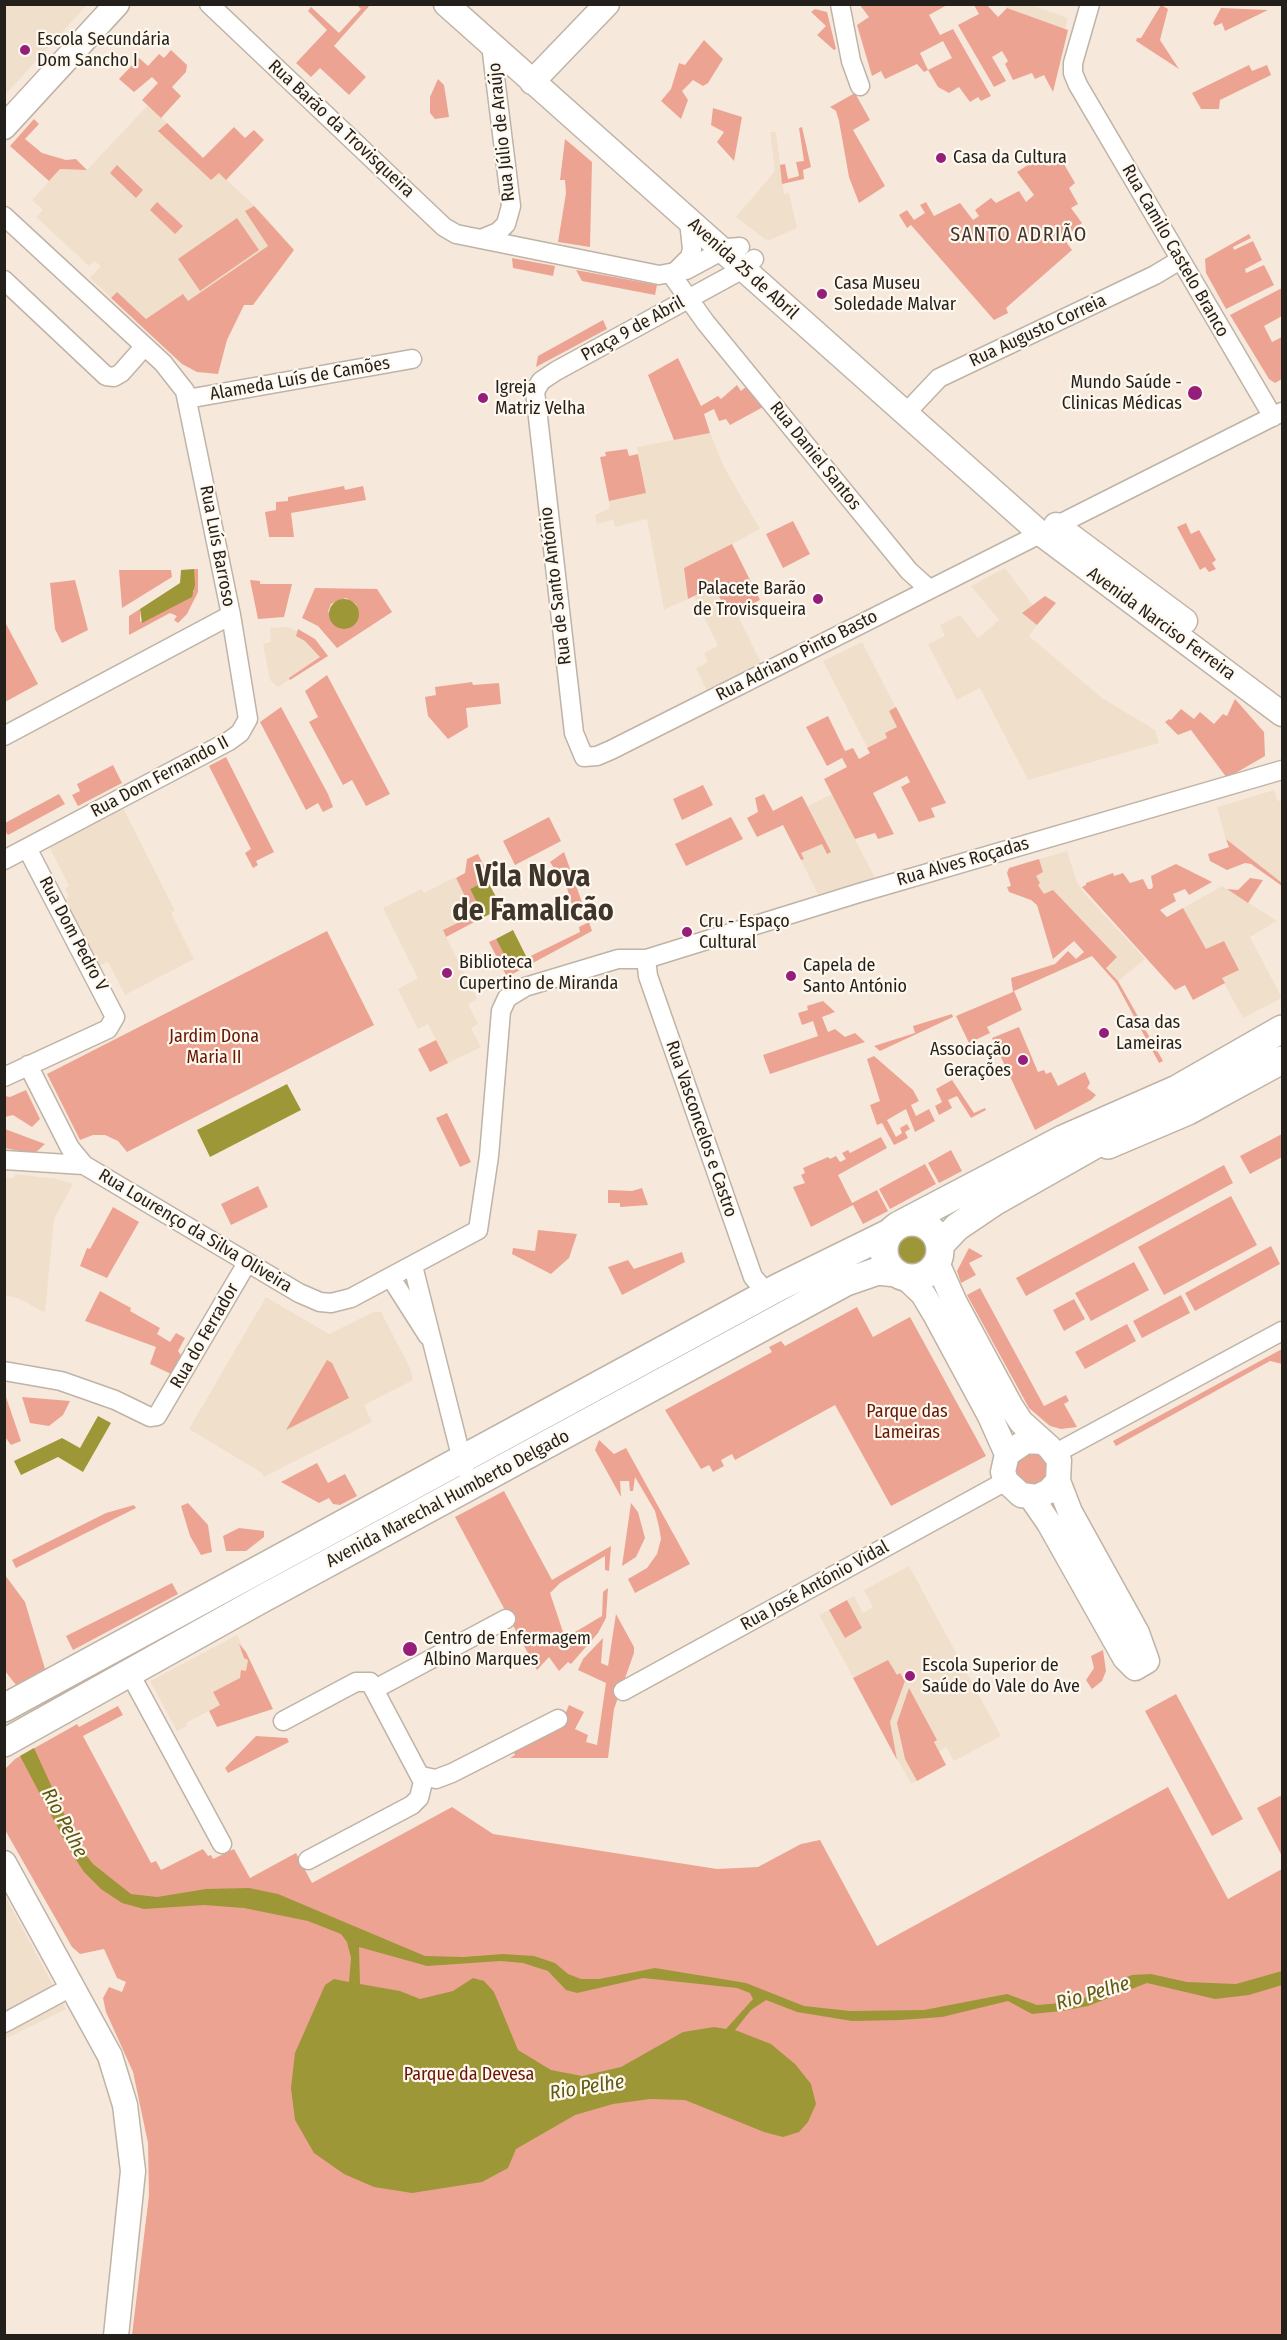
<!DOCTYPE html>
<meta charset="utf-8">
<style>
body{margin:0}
#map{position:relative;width:1287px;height:2340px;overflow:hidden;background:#f6e9dc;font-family:"Fira Sans Condensed",sans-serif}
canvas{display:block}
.frame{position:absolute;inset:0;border:6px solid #231f1a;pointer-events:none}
</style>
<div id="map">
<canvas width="1287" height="2340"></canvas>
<div class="frame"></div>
</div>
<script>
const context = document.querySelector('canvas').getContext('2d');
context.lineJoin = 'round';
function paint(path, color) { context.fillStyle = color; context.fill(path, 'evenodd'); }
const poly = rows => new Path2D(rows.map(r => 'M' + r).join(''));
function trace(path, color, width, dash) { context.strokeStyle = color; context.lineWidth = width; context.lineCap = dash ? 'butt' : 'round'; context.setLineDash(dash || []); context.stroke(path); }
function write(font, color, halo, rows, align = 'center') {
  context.font = font + ' "Fira Sans Condensed",sans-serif'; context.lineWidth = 4.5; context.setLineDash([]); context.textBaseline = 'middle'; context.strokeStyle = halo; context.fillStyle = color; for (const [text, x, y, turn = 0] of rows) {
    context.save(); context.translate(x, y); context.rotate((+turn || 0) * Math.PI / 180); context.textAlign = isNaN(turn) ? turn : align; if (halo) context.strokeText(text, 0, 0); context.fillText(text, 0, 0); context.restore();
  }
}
paint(poly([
 [5,4,87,5,5,95,4,5],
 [1004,5,1031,5,1068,18,1065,29,1007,8],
 [148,105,264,215,294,250,253,305,244,305,146,330,90,278,101,266,94,261,89,266,36,217,43,210,32,200,60,169,87,170],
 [770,132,776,132,784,194,789,193,797,228,770,240,765,239,736,217,775,171],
 [710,433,725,469,760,529,732,544,760,600,736,612,761,663,707,691,696,668,708,662,704,653,718,646,694,596,664,610,647,519,615,527,613,520,597,524,595,515,610,508,609,501,646,493,637,447],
 [1005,568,1033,605,1023,613,1037,625,1029,636,1102,698,1155,730,1159,743,1028,780,980,688,957,700,928,644,945,636,940,625,960,615,978,638,999,620,971,586],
 [288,627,315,639,328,656,278,687,270,680,263,644,271,642,270,628],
 [862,642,915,745,887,786,823,661],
 [1274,790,1278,801,1282,800,1282,883,1226,839,1217,807],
 [832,794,875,878,818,894,783,825,781,826,802,796,808,806],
 [123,808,173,907,175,910,171,913,194,959,125,995,108,962,99,966,64,900,69,897,65,888,69,886,49,846],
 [1067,851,1077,882,1084,893,1145,959,1118,981,1019,865],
 [455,877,474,915,443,931,477,999,468,1004,478,1024,471,1028,481,1047,448,1063,428,1024,418,1029,398,989,418,978,383,908,422,889,424,893],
 [1222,886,1277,921,1250,937,1282,998,1243,1018,1183,908],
 [15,1174,58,1179,73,1184,54,1219,45,1313,20,1299,5,1295,5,1177,14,1178],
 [266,1297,329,1334,373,1312,381,1312,410,1368,413,1380,364,1405,372,1422,264,1477,262,1473,189,1429],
 [909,1566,1001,1736,954,1761,946,1747,939,1752,946,1765,911,1784,819,1615,854,1596,863,1613,873,1607,864,1590],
 [237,1635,255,1671,213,1692,220,1705,186,1723,187,1726,177,1731,150,1681],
 [4,1894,66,2009,5,2039,4,2039]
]), '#f0dfcb');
paint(poly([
 [357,5,370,5,334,46,366,77,349,95,320,68,311,77,296,63,327,30,308,11,311,7,339,33,361,9],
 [860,5,947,5,929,15,940,35,953,29,991,96,981,101,978,97,970,102,959,87,949,93,938,87,928,70,924,72,917,64,885,79,881,71,872,76,857,25,869,17],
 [943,41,952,58,928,70,920,53],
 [974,5,987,5,998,17,1007,8,1068,30,1053,92,1044,75,1035,79,1032,73,1013,80,1005,64,1008,61,1002,51,992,57,1006,81,994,87,958,25,979,14],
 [1161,5,1168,9,1160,40,1179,69,1136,41,1137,38,1141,38],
 [1221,8,1268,10,1225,31,1222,23,1215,26,1213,23],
 [815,9,827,12,836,49,834,50,817,35,826,26,811,12],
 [704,40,723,59,708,83,703,86,693,80,682,91,688,100,681,119,661,101,671,89,679,63,685,65],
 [171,50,187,65,186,72,172,87,181,96,161,118,142,100,158,83,152,77,134,92,119,79,139,58,148,66,159,54,164,58],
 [1249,65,1252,71,1267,65,1271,75,1220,100,1219,109,1201,109,1192,93],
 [438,79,444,85,449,117,435,119,430,113,430,97],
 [855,93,870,120,853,130,885,186,859,203,849,177,839,121,836,111,830,107],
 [713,108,742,117,734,161,717,142,724,132,711,125],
 [34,119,39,124,25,139,42,153,66,160,76,159,87,170,60,169,49,181,10,146],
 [167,123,203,158,234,127,245,138,254,130,264,140,226,180,219,173,211,180,158,131],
 [802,127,811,167,803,170,804,179,782,184,780,165,785,164,788,179,799,176,796,162,804,161,799,128],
 [565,139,592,162,590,247,558,242,566,193,565,180,560,180],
 [1042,156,1048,166,1061,159,1075,183,1069,188,1078,204,1071,208,1082,223,1064,239,1072,250,1006,308,1008,313,994,320,911,225,907,228,899,215,907,210,914,220,925,213,920,205,926,202,934,216,960,203,973,220,979,216,975,210,991,198,996,203,1019,191,1026,202,1034,195,1017,172],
 [117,165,143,190,136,198,110,173],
 [157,202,183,226,175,234,150,210],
 [254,206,294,250,253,305,244,305,227,340,218,374,197,372,182,364,111,298,117,292,146,319,183,294,188,301,268,246,245,211],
 [237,218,259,250,200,291,178,259],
 [1249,234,1251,238,1233,247,1234,250,1253,241,1262,260,1245,269,1246,273,1264,265,1274,285,1226,309,1206,273,1205,259],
 [512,258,555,266,553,276,513,268],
 [576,270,657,285,655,295,582,281],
 [1282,288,1282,316,1264,326,1272,342,1282,337,1282,379,1275,383,1269,379,1230,315],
 [603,320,607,329,536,367,538,356],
 [678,358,701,406,718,396,721,399,737,385,741,391,748,385,765,406,730,425,726,419,719,421,714,409,704,414,710,433,674,440,648,375],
 [627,449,629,456,638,454,646,493,609,501,600,457,606,456,605,452],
 [344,486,345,490,363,486,366,500,291,513,294,537,269,537,265,512,276,510,276,502,288,501,288,497],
 [793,521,810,554,783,568,766,534],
 [1186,523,1191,534,1199,530,1216,560,1212,563,1216,569,1209,572,1205,567,1200,570,1177,527],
 [732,544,760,600,728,615,714,586,688,599,684,568],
 [194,569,198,569,198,592,187,614,178,623,174,620,177,616,170,613,129,635,129,616,140,609,140,622,194,592],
 [119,570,171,570,172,577,122,608],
 [75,580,88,630,62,643,55,629,50,583],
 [250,580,260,581,260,584,292,584,284,617,258,619],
 [315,588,377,589,392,612,337,648,318,626,302,618],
 [346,598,356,604,359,615,328,612,331,604],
 [1045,596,1056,603,1037,625,1022,613],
 [5,622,38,684,5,702,4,702],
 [298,629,315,639,328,656,290,680,289,678,320,657,305,641,296,636],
 [327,675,390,794,366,806,352,780,343,785,309,722,318,717,305,691],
 [472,682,473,685,499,683,501,704,466,708,468,727,448,739,428,716,425,697,436,695,435,687],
 [1235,699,1264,732,1265,756,1227,778,1191,730,1178,735,1165,722,1169,719,1171,720,1181,709,1194,719,1200,712,1214,724,1223,714,1227,716],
 [281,707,328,794,333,807,323,812,318,803,306,810,260,722],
 [896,707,946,803,931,808,935,817,919,822,901,787,910,782,907,776,873,793,894,834,878,839,875,833,855,839,824,779,847,767,842,758,827,766,806,727,828,716,845,751,853,748,859,759,870,753,867,748,887,738,885,733,897,727,889,711],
 [226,757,274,852,256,861,258,865,253,868,245,853,251,849,209,766],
 [113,765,122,783,78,806,72,795,80,791,77,784],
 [703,785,713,805,682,820,673,799],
 [59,794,65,804,8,835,5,831,5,823],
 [764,794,773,811,802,796,831,852,827,854,822,844,801,853,804,859,801,860,783,825,757,837,747,818,758,812,755,798],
 [549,817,561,841,515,865,503,841],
 [731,817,743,839,686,866,675,844],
 [1226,839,1282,883,1282,886,1251,864,1245,863,1227,870,1210,861,1208,854,1229,847],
 [564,852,583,905,573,908,567,888,550,862],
 [478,854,490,878,470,889,484,917,446,937,443,930,474,915,456,878,465,873,467,859],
 [1039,859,1043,872,1036,876,1040,883,1038,885,1044,894,1053,890,1117,957,1106,968,1118,981,1163,1061,1159,1063,1116,983,1092,956,1014,991,1022,1010,987,1027,990,1033,969,1043,956,1016,1013,992,1011,978,1055,964,1068,951,1076,959,1084,952,1074,941,1053,959,1037,905,1031,900,1009,892,1007,887,1011,886,1007,873,1009,868],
 [1176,864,1212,882,1189,895,1185,889,1173,894,1176,901,1160,910,1167,917,1183,908,1206,949,1224,941,1239,970,1222,978,1225,983,1193,1000,1185,985,1175,990,1082,887,1086,885,1086,883,1113,873,1114,876,1123,873,1130,883,1143,879,1148,889,1151,889,1153,887,1151,876],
 [1250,878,1263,880,1248,903,1227,889,1238,890],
 [589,922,592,931,507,977,489,942,496,939,510,966,580,932,579,927],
 [327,931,374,1025,127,1152,118,1141,105,1135,93,1135,80,1140,47,1074],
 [823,1001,835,1012,822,1017,828,1032,835,1029,845,1037,855,1033,865,1042,770,1074,763,1055,818,1036,813,1021,802,1025,798,1013,808,1010,807,1006],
 [952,1014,953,1017,880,1051,874,1046,915,1033,913,1026],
 [1019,1027,1038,1072,1044,1070,1046,1074,1051,1072,1058,1086,1085,1072,1090,1083,1087,1088,1096,1095,1091,1100,1035,1130,992,1038],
 [436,1040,448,1063,430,1072,418,1049],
 [874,1056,913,1090,919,1101,911,1105,916,1116,929,1109,935,1121,915,1132,906,1109,887,1120,896,1137,902,1133,900,1128,907,1124,910,1129,905,1132,908,1138,894,1145,882,1123,877,1125,870,1105,880,1101,867,1059],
 [952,1080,974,1113,985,1108,986,1110,971,1118,957,1096,948,1100,952,1108,939,1115,935,1106,942,1102,936,1089],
 [26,1090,40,1119,32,1127,13,1115,5,1117,5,1096,10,1097],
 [447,1113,471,1162,460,1167,436,1118],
 [5,1129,45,1144,34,1154,5,1148],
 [1282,1134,1282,1157,1250,1174,1240,1156],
 [881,1137,887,1148,838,1175,852,1203,877,1190,888,1211,863,1224,853,1205,811,1227,793,1187,805,1183,801,1175,805,1173,803,1168,828,1157,830,1159,836,1156,840,1162,846,1159,842,1153,848,1150,850,1153],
 [951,1150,962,1171,939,1183,928,1163],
 [925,1164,936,1184,890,1209,879,1189],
 [1224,1165,1233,1183,1026,1296,1016,1278],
 [258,1186,268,1207,231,1225,221,1204],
 [642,1188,648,1205,620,1207,620,1203,608,1203,608,1190,632,1191],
 [1231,1196,1257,1245,1164,1295,1138,1247],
 [113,1207,139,1222,107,1278,80,1266,87,1248,90,1249],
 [538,1230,577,1234,569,1258,551,1274,512,1254,513,1248,535,1251],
 [1271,1246,1280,1264,1195,1311,1185,1293],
 [969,1248,983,1256,969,1263,976,1275,961,1283,957,1271],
 [682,1252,685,1262,622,1295,608,1267,628,1260,634,1269],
 [1134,1262,1149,1290,1091,1321,1075,1293],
 [980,1288,1044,1406,1066,1395,1069,1401,1064,1404,1077,1427,1061,1429,1050,1426,1029,1408,967,1295],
 [100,1291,131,1308,130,1311,160,1328,157,1334,170,1342,176,1333,185,1338,178,1351,181,1355,171,1374,150,1364,156,1347,85,1321],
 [1181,1295,1190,1313,1142,1338,1133,1321],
 [1074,1299,1085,1319,1064,1331,1053,1310],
 [857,1307,873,1337,910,1317,986,1456,891,1506,835,1405,735,1460,732,1454,721,1460,724,1466,713,1472,709,1465,701,1469,665,1410,772,1352,769,1347,781,1341,785,1346],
 [1127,1324,1136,1341,1085,1369,1075,1352],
 [1282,1349,1282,1364,1270,1361,1116,1446,1113,1441],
 [327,1360,332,1363,349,1398,286,1430],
 [5,1394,21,1441,11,1445,5,1437],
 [22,1397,70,1401,63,1415,49,1426,30,1423],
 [599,1440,614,1454,626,1448,690,1564,635,1593,628,1579,647,1568,657,1554,661,1539,659,1527,655,1511,635,1477,633,1491,630,1491,629,1481,620,1481,621,1497,595,1450],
 [1032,1450,1047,1457,1049,1477,1031,1487,1017,1479,1014,1468,1018,1458],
 [317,1463,328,1483,345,1474,357,1496,340,1505,333,1504,329,1498,319,1503,281,1482],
 [504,1491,552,1580,611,1546,609,1571,605,1570,605,1556,560,1583,550,1593,565,1638,602,1616,603,1592,608,1588,606,1618,598,1633,571,1664,568,1662,559,1671,549,1657,537,1670,455,1517],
 [188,1503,208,1525,212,1552,201,1555,190,1536,181,1506],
 [631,1503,638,1512,645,1538,636,1557,622,1566],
 [134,1505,136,1508,16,1568,12,1560,106,1513],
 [239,1528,264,1531,264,1537,246,1551,226,1551,223,1536],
 [5,1575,25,1602,45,1669,16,1685,5,1671],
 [172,1583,178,1594,73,1650,66,1636],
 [847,1600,862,1628,845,1638,829,1610],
 [616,1614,634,1647,634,1653,614,1709,608,1758,510,1758,515,1755,513,1751,563,1719,569,1705,584,1712,575,1729,588,1735,586,1742,597,1745,606,1683,578,1670,583,1659,603,1638,601,1663,608,1666],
 [239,1644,246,1652,273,1709,217,1727,209,1711,220,1705,213,1692,240,1678,241,1670,246,1671,248,1660,244,1658],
 [1103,1650,1106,1671,1102,1681,1092,1689,1086,1680,1094,1668,1091,1656],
 [888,1660,897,1675,900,1673,905,1681,890,1722,897,1760,853,1678],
 [909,1688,937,1740,934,1742,946,1765,917,1781,905,1759,897,1723],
 [1176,1694,1243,1819,1212,1836,1145,1711],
 [118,1706,123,1715,83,1736,151,1863,156,1861,161,1870,203,1849,208,1856,211,1855,213,1859,234,1849,250,1878,296,1853,312,1883,452,1807,493,1834,717,1869,758,1867,801,1844,820,1840,877,1946,1168,1787,1228,1899,1282,1869,1282,2335,132,2335,149,2195,148,2143,133,2072,106,2012,103,1998,109,1987,122,1992,126,1982,117,1978,104,1949,80,1954,72,1947,5,1830,6,1768,15,1759,72,1727,77,1724,79,1727],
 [256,1736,287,1738,289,1742,228,1773,225,1768],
 [1282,1795,1282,1856,1257,1808]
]), '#eda392');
paint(poly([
 [194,569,195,585,192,597,142,623,140,609,180,583,181,570],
 '329 614a15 15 0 1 1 30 0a15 15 0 1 1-30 0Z',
 [487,880,502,908,484,917,470,889],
 [513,930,527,958,510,966,496,939],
 [287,1084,301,1110,210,1157,197,1130],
 '895 1249a18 18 0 1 1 36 0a18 18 0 1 1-36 0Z',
 [98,1416,111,1423,83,1472,58,1457,21,1475,14,1461,62,1438,80,1448],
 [34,1748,79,1846,93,1864,131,1894,157,1897,206,1889,249,1888,278,1894,425,1956,463,1957,503,1954,534,1956,555,1963,568,1974,581,1979,599,1979,655,1968,746,1983,804,2006,850,2011,924,2010,1007,1994,1037,2005,1062,2003,1084,1998,1106,1985,1132,1975,1151,1974,1187,1982,1236,1984,1282,1971,1282,1985,1249,1995,1215,1999,1147,1983,1088,2006,1062,2011,1032,2014,1008,2001,942,2017,900,2020,852,2021,797,2012,766,2000,751,2010,735,2030,771,2044,795,2064,811,2084,816,2104,808,2122,799,2132,783,2137,764,2132,685,2100,650,2099,613,2104,575,2115,516,2149,508,2168,482,2182,412,2193,374,2187,344,2174,314,2153,295,2120,291,2088,295,2053,325,1985,334,1979,349,1982,351,1958,347,1942,341,1934,308,1921,244,1908,204,1905,144,1909,122,1903,101,1889,84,1872,69,1849,20,1756],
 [359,1947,427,1966,501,1961,523,1963,548,1971,566,1990,577,1993,643,1978,737,1988,750,1993,753,1999,726,2029,714,2027,683,2032,621,2067,582,2076,551,2070,518,2050,494,1992,484,1981,473,1978,453,1991,420,1999,400,1991,360,1984]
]), '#9d9737');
const street = poly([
 [209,4,444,227,456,234,659,275,686,270,727,248,740,247],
 [840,4,851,61,860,86],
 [1090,4,1073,63,1073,73,1078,85,1273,417],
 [4,216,163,363,185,391,231,615,248,719,240,733,229,741,4,860],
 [481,239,498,232,506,224,511,206,491,45],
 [754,259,743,269,556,371,541,381,535,391,574,733,584,757,597,756,611,750,1282,412],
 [677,270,690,257,692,249,689,221],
 [671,274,706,323,909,571,929,589],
 [4,280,106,376,114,377,121,373,144,347],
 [187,399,412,359],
 [905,414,939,378,1155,275,1180,260],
 [4,736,231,615],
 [646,959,859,893,1282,770],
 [646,959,648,976,753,1277,768,1294],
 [28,1065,70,1148,84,1165,299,1293,320,1302,331,1303,351,1298,478,1230,489,1156,501,1011,507,998,525,987,618,959,646,959],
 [4,1077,108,1029,115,1017,27,848],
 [4,1160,84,1165],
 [413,1266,464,1468],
 [391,1278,428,1336],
 [4,1371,61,1381,115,1400,150,1417,157,1416,247,1263],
 [1056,1453,1282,1331],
 [129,1672,222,1844],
 [375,1689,506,1619],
 [623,1691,1006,1481],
 [283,1721,356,1682,370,1682,423,1782,419,1798,412,1805,308,1860],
 [421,1776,436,1779,452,1773,558,1719],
 [4,2023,73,1986]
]);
const secondary = poly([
 [446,4,1040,533,1282,714],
 [532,82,607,4],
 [4,127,117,4],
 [1056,525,1185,621],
 [937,1263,955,1303,1010,1405,1021,1422,1049,1447,1059,1460,1058,1481,1049,1491,1037,1497,1021,1495,1006,1481,1003,1472,1007,1454,1026,1441,1042,1442],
 [905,1277,923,1294,935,1314,990,1416,1007,1454],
 [1031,1497,1049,1523,1125,1658,1135,1668,1147,1661,1137,1633,1070,1512,1058,1481],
 [4,1863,110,2056,125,2105,133,2171,116,2336]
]);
const primary = poly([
 [1108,1145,1188,1111,1282,1060],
 '884 1250a28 28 0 1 1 56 0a28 28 0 1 1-56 0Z',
 [903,1223,1063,1139,1177,1089,1282,1029],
 [940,1245,957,1227,994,1202,1121,1130],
 [4,1708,779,1287,889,1233],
 [4,1743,260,1600,846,1282,878,1271,896,1273]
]);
trace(street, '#bfb3a6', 21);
trace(secondary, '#bfb3a6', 27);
trace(primary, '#bfb3a6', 30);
trace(street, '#fff', 18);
trace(secondary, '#fff', 24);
trace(primary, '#fff', 27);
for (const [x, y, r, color] of [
 [25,50,6,"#951e7a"],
 [941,158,6,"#951e7a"],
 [822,294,6,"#951e7a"],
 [1195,393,8,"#951e7a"],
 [483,398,6,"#951e7a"],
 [818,599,6,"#951e7a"],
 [687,932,6,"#951e7a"],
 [447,973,6,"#951e7a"],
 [791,976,6,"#951e7a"],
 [1104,1033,6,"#951e7a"],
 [1023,1060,6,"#951e7a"],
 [410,1649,8,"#951e7a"],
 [910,1676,6,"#951e7a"]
]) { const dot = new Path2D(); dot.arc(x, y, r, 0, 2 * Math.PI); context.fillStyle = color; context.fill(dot); trace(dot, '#fff8ef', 2); }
write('18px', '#231f1a', '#fff8ef', [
 ["Escola Secundária",37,40],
 ["Dom Sancho I",37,61],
 ["Casa da Cultura",953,158],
 ["Casa Museu",834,284],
 ["Soledade Malvar",834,305],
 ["Mundo Saúde -",1182,383,"right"],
 ["Clinicas Médicas",1182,404,"right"],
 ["Igreja",495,388],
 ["Matriz Velha",495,409],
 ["Palacete Barão",806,589,"right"],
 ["de Trovisqueira",806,610,"right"],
 ["Cru - Espaço",699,922],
 ["Cultural",699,943],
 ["Biblioteca",459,963],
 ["Cupertino de Miranda",459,984],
 ["Capela de",803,966],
 ["Santo António",803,987],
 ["Casa das",1116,1023],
 ["Lameiras",1116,1044],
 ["Associação",1011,1050,"right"],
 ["Gerações",1011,1071,"right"],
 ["Centro de Enfermagem",424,1639],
 ["Albino Marques",424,1660],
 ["Escola Superior de",922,1666],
 ["Saúde do Vale do Ave",922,1687]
], 'left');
write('18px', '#231f1a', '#fff8ef', [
 ["Rua Barão da Trovisqueira",341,129,43],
 ["Rua Júlio de Araújo",502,132,-96],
 ["Rua Camilo Castelo Branco",1175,251,60],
 ["Avenida 25 de Abril",743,269,42],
 ["Praça 9 de Abril",633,329,-29],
 ["Rua Augusto Correia",1038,331,-25],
 ["Alameda Luís de Camões",300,379,-10],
 ["Rua Daniel Santos",815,456,51],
 ["Rua Luís Barroso",217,546,79],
 ["Rua de Santo António",556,586,-97],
 ["Avenida Narciso Ferreira",1161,624,36],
 ["Rua Adriano Pinto Basto",797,656,-27],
 ["Rua Dom Fernando II",160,777,-28],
 ["Rua Alves Roçadas",963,862,-16],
 ["Rua Dom Pedro V",73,934,62],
 ["Rua Vasconcelos e Castro",701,1129,71],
 ["Rua Lourenço da Silva Oliveira",195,1231,31],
 ["Rua do Ferrador",205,1336,-60],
 ["Avenida Marechal Humberto Delgado",448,1499,-28],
 ["Rua José António Vidal",815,1586,-29]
]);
write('18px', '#671604', '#fff8ef', [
 ["Jardim Dona",214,1037],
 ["Maria II",214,1058],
 ["Parque das",907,1412],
 ["Lameiras",907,1433],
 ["Parque da Devesa",469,2075]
]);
context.letterSpacing = '1.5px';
write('20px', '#3f352b', '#fff8ef', [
 ["SANTO ADRIÃO",1019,235]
]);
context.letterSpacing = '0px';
write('italic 20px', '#5d5913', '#fff8ef', [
 ["Rio Pelhe",64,1823,62],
 ["Rio Pelhe",1093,1994,-16],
 ["Rio Pelhe",587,2088,-9]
]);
write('bold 30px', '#3f352b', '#fff8ef', [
 ["Vila Nova",533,878],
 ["de Famalicão",533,912]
]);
</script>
